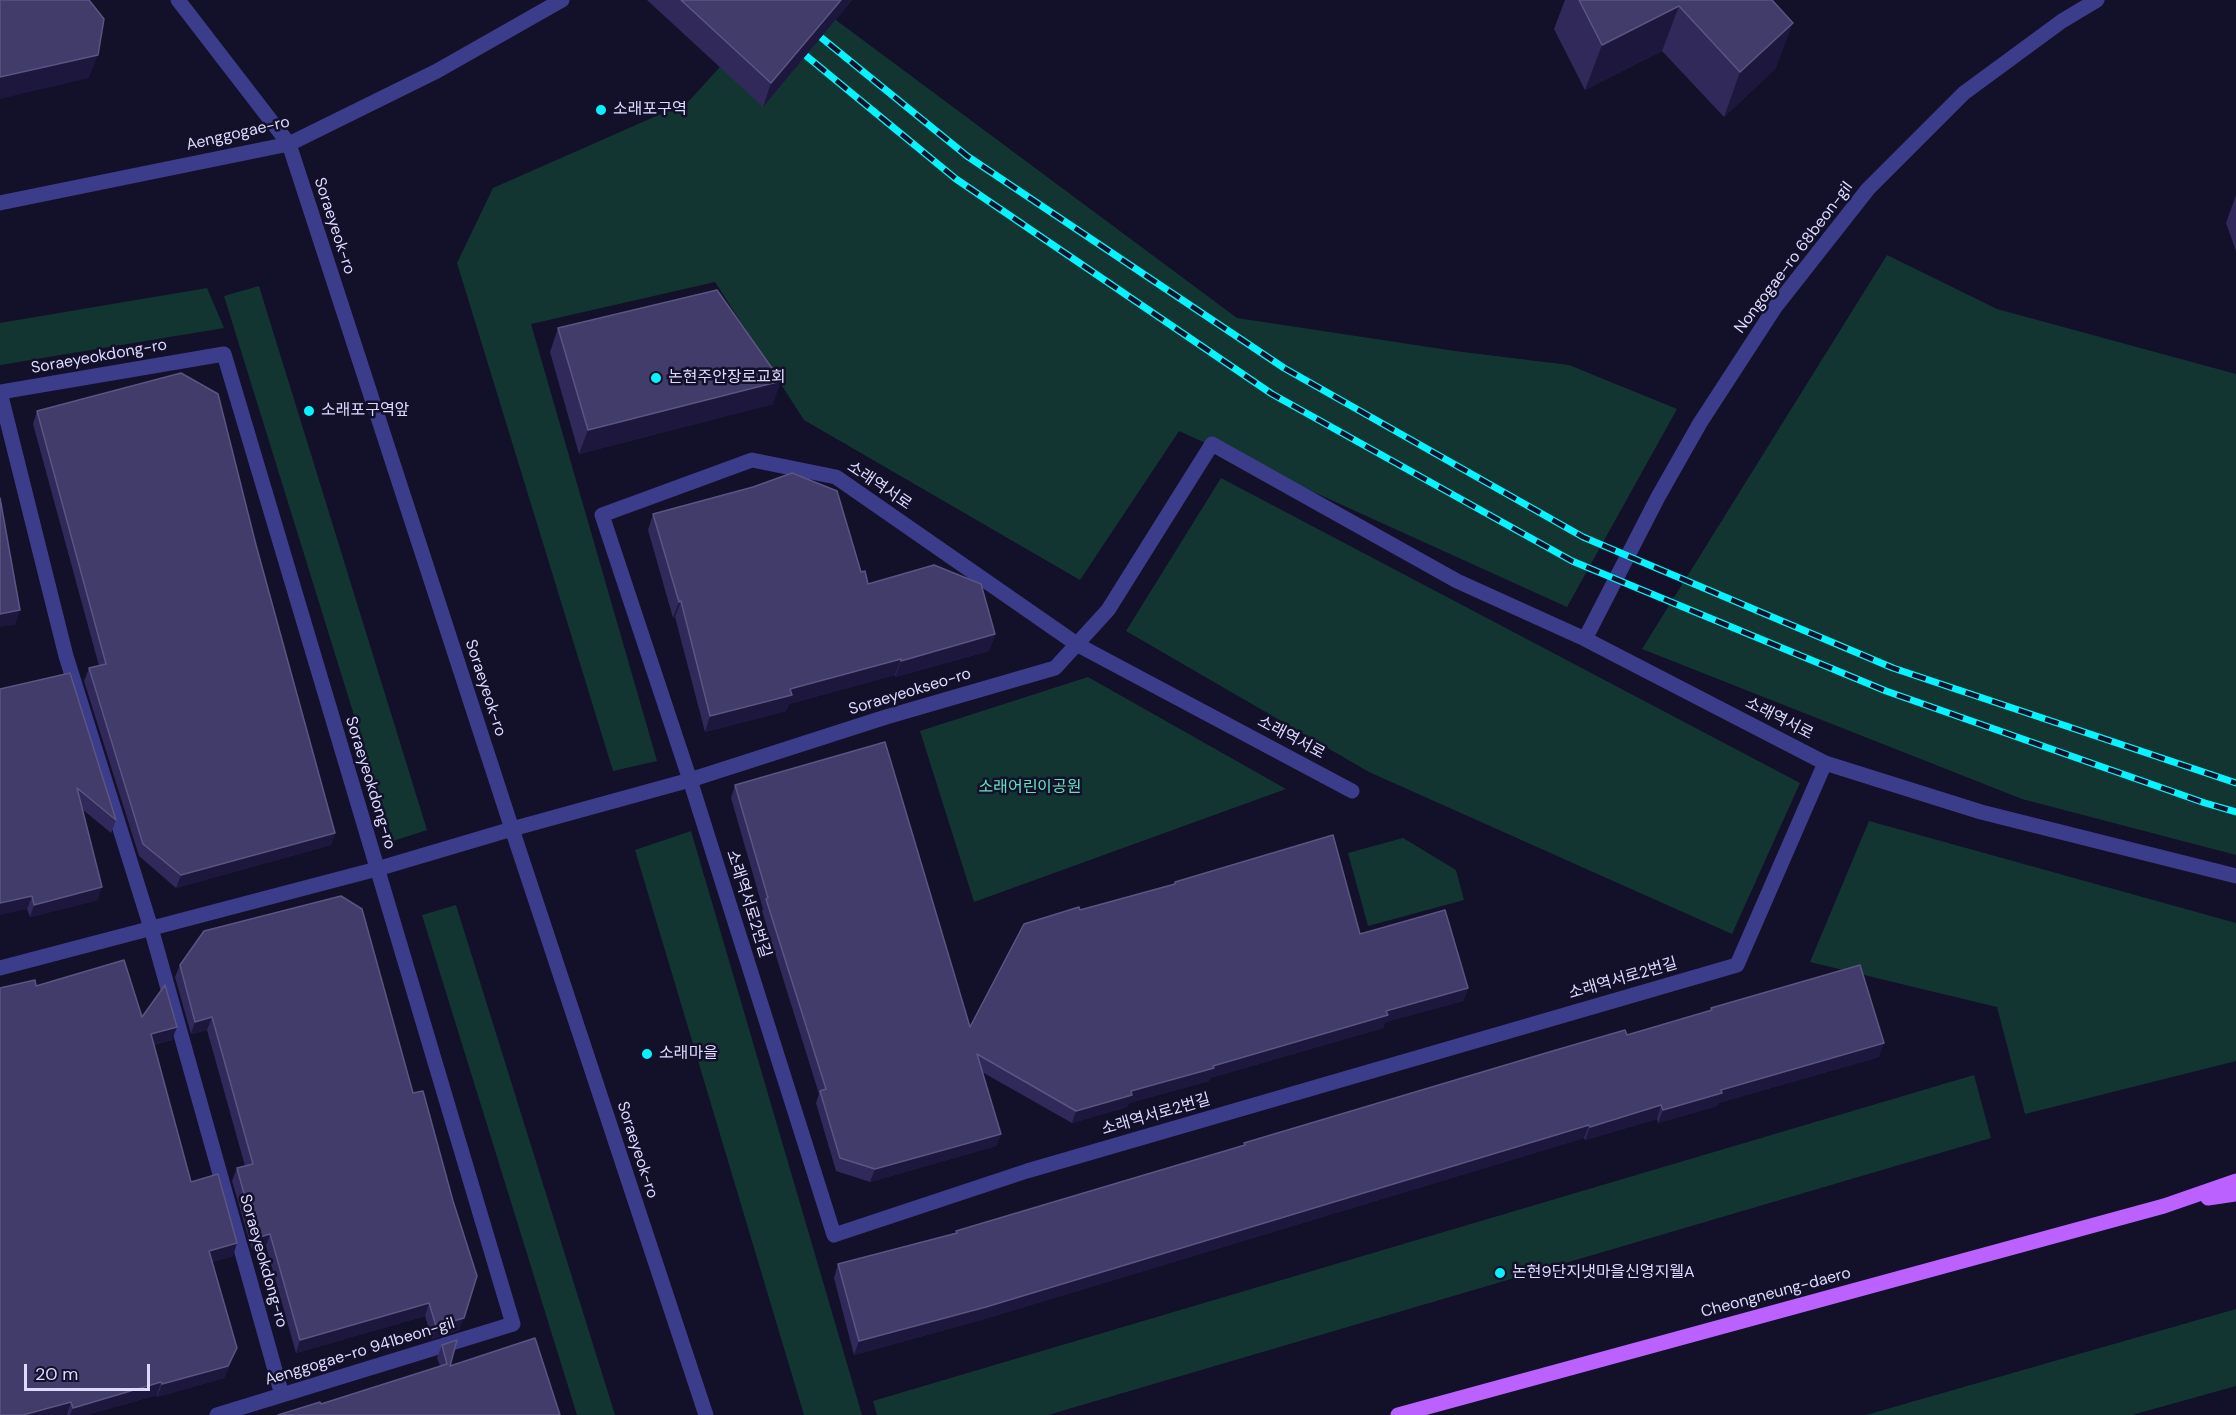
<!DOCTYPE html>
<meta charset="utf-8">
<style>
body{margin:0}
#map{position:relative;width:2236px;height:1415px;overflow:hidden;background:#13102a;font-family:"DM Sans",sans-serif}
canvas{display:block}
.scale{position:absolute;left:24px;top:1364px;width:126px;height:27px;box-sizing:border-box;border:3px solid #dcdaff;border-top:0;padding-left:8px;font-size:18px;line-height:21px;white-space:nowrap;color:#dcdaff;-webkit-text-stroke:4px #13102a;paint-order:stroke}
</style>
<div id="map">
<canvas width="2236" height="1415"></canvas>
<div class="scale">20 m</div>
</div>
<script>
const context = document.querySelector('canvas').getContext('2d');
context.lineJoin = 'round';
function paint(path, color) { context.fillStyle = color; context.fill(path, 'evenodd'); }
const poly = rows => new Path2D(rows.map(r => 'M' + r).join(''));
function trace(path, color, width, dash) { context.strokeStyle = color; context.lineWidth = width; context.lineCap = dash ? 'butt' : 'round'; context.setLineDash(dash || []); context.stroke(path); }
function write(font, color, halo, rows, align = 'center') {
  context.font = font + ' "DM Sans","Noto Sans KR",sans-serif'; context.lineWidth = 5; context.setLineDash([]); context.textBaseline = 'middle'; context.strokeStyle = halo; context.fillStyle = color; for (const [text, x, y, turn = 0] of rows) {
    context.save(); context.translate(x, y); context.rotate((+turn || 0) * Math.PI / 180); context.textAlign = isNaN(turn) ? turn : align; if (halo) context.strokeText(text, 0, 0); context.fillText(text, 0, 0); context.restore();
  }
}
paint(poly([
 [781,0,809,0,1237,318,1455,351,1569,365,1677,409,1567,607,1179,431,1080,580,804,420,715,282,531,324,657,761,613,771,457,263,493,188,688,102],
 [1887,255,1997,309,2236,374,2236,855,2022,799,1642,649],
 [259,286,427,830,393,841,224,296],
 [207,288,224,328,0,365,0,323],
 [1221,478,1800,783,1732,934,1369,772,1126,631],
 [1088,677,1286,789,974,902,920,731],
 [1869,821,2236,923,2236,1061,2025,1114,1997,1007,1810,962],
 [691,831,862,1415,804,1415,635,850],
 [1403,838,1456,870,1464,900,1368,926,1348,853],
 [456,905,615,1415,577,1415,422,915],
 [1974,1075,1991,1138,1048,1415,877,1415,873,1401],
 [2236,1309,2236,1386,2132,1415,1866,1415]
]), '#133532');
trace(poly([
 [178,0,289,144,512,829,706,1415],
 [0,203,289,144,437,71,562,0],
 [0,392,224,354,513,1324,217,1415],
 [0,392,66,656,151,928,282,1395],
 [1585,639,1658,497,1700,423,1776,306,1868,189,1964,93,2062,21,2097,0],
 [1352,791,1078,645,836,477,752,460,602,515,690,780,834,1235,1027,1171,1737,965,1825,763],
 [0,968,377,869,512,829,690,780,886,717,1055,668,1108,610,1212,444,1457,581,1585,639,1825,763,1981,812,2236,876]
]), '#3b3c8a', 15);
trace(poly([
 [2208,1198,2236,1194],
 [1398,1415,2164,1206,2236,1181]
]), '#bb61ff', 15);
const rail = poly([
 [807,26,967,156,1284,368,1583,537,1893,668,2236,783],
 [793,45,956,179,1272,394,1572,561,1886,691,2205,803,2236,812]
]);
trace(rail, '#06f4ff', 7);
trace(rail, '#13102a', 4.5, [14]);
paint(poly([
 [647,0,852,0,763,107],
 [1565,0,1772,0,1776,68,1724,117,1662,51,1585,90,1554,29],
 [2236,195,2236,251,2226,223],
 [558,328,773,404,579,454,550,352],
 [37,411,256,545,335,833,331,845,176,888,139,856,84,681,89,668,99,666,33,424],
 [653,514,861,572,868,584,995,634,989,651,895,677,895,675,789,704,786,711,705,732,675,617,673,618,648,530],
 [0,689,116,820,111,833,82,809,98,900,30,917,27,909],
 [735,785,970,1027,1080,910,1174,884,1175,882,1360,934,1468,988,1463,1001,1385,1022,1383,1028,1210,1078,1209,1081,1129,1103,1127,1107,1072,1123,982,1072,1001,1134,996,1146,870,1182,836,1171,816,1103,819,1094,762,911,763,909,731,798],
 [180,965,459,1330,432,1339,425,1316,296,1353,266,1246,252,1250,232,1181,237,1168,245,1166,207,1030,191,1034,175,977],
 [36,986,142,1017,172,1040,154,1045,191,1182,233,1256,212,1262,237,1348,232,1360,224,1378,157,1397,157,1395,86,1415,67,1415],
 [1711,1008,1879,1057,1718,1103,1717,1106,1658,1123,1657,1119,1585,1140,1584,1138,981,1320,854,1355,834,1278,838,1264,956,1233,956,1231,1244,1145,1244,1143,1627,1035,1710,1011],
 [442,1345,450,1366,321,1404,440,1366,437,1358]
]), '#302959');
paint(poly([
 [841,0,852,0,763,107,771,83],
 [1679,6,1662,51,1585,90,1602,45],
 [1793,23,1776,68,1724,117,1740,72],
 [98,55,89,78,0,99,0,77],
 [781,381,773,404,579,454,588,430],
 [681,601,675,617,673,618,679,602],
 [20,610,15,625,0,627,0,614],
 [995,634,989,651,895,677,901,661],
 [901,659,895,675,789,704,786,711,705,732,710,716,790,689],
 [335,833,331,845,176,888,181,875],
 [102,887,98,900,30,917,34,905],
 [32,896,27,909,0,915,0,903],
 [1468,988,1463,1001,1385,1022,1383,1028,1210,1078,1209,1081,1129,1103,1127,1107,1072,1123,1076,1111,1131,1091,1386,1011],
 [212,1017,207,1030,191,1034,195,1022],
 [177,1027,172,1040,146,1047,151,1034],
 [1884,1043,1879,1057,1718,1103,1717,1106,1658,1123,1663,1110,1721,1090],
 [1661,1105,1657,1119,1585,1140,1590,1127],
 [1589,1125,1584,1138,981,1320,854,1355,859,1341],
 [1001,1134,996,1146,870,1182,875,1169],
 [270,1234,266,1246,252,1250,256,1238],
 [237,1243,233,1256,204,1264,209,1251],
 [429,1303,425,1316,296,1353,300,1340],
 [464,1318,459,1330,432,1339,436,1326],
 [237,1348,232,1360,224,1378,157,1397,162,1384],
 [161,1382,157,1395,86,1415,70,1415,73,1408],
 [71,1402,67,1414,64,1415,23,1415]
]), '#1d173e');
const building = poly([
 [0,0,89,0,104,19,98,55,0,77,0,0],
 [681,0,841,0,771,83,681,0],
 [1579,0,1772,0,1793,23,1740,72,1679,6,1602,45,1579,0],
 [717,290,781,381,588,430,558,328,717,290],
 [181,373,218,394,256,545,335,833,181,875,143,844,89,668,106,664,37,411,181,373],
 [792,473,837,491,861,572,865,571,868,584,934,565,981,584,995,634,901,661,901,659,790,689,792,695,710,716,681,601,679,602,653,514,753,487,792,473],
 [0,498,20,610,0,614,0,498],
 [70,673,116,820,77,788,102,887,34,905,32,896,0,903,0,689,70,673],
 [885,742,970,1027,1024,924,1079,907,1080,910,1175,884,1175,882,1333,835,1360,934,1445,910,1468,988,1386,1011,1388,1015,1213,1066,1214,1068,1131,1091,1132,1095,1076,1111,977,1054,1001,1134,875,1169,840,1158,820,1091,826,1089,766,899,768,898,735,785,885,742],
 [341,896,362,909,413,1093,423,1091,453,1201,477,1276,464,1318,436,1326,429,1303,300,1340,270,1234,256,1238,237,1168,253,1164,212,1017,195,1022,180,965,204,931,341,896],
 [124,960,142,1017,165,985,177,1027,151,1034,191,1182,218,1174,237,1243,209,1251,237,1348,228,1366,162,1384,161,1382,73,1408,71,1402,23,1415,0,1415,0,988,35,980,36,986,124,960],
 [1860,965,1884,1043,1721,1090,1722,1093,1663,1110,1661,1105,1590,1127,1589,1125,986,1307,859,1341,838,1264,957,1233,956,1231,1245,1145,1244,1143,1556,1050,1625,1030,1627,1035,1712,1010,1711,1008,1860,965],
 [535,1338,560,1415,278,1415,320,1402,321,1404,447,1364,442,1345,457,1340,450,1366,535,1338]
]);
paint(building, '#423c6a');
trace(building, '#5a5582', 1.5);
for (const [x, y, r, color] of [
 [601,110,6,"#06f4ff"],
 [656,378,6,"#06f4ff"],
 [309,411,6,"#06f4ff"],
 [647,1054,6,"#06f4ff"],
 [1500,1273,6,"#06f4ff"]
]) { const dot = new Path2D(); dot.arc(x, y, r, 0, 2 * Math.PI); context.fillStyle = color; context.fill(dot); trace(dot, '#13102a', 2); }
write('16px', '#dcdaff', '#13102a', [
 ["소래포구역",613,110],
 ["논현주안장로교회",668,378],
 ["소래포구역앞",321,411],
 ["소래마을",659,1054],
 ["논현9단지냇마을신영지웰A",1512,1273]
], 'left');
write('16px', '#dcdaff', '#13102a', [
 ["Aenggogae-ro",238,134,-13],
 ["Soraeyeok-ro",334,226,72],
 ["Nongogae-ro 68beon-gil",1794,258,-53],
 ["Soraeyeokdong-ro",99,357,-10],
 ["소래역서로",879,486,34],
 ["Soraeyeok-ro",485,688,72],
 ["Soraeyeokseo-ro",910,692,-17],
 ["소래역서로",1779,719,27],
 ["소래역서로",1291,738,28],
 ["Soraeyeokdong-ro",370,783,73],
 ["소래역서로2번길",748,904,72],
 ["소래역서로2번길",1623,979,-16],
 ["소래역서로2번길",1156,1115,-16],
 ["Soraeyeok-ro",637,1150,72],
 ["Soraeyeokdong-ro",263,1261,74],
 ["Cheongneung-daero",1776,1293,-15],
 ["Aenggogae-ro 941beon-gil",360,1352,-17]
]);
write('16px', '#62e3bc', '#13102a', [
 ["소래어린이공원",1030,788]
]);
</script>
